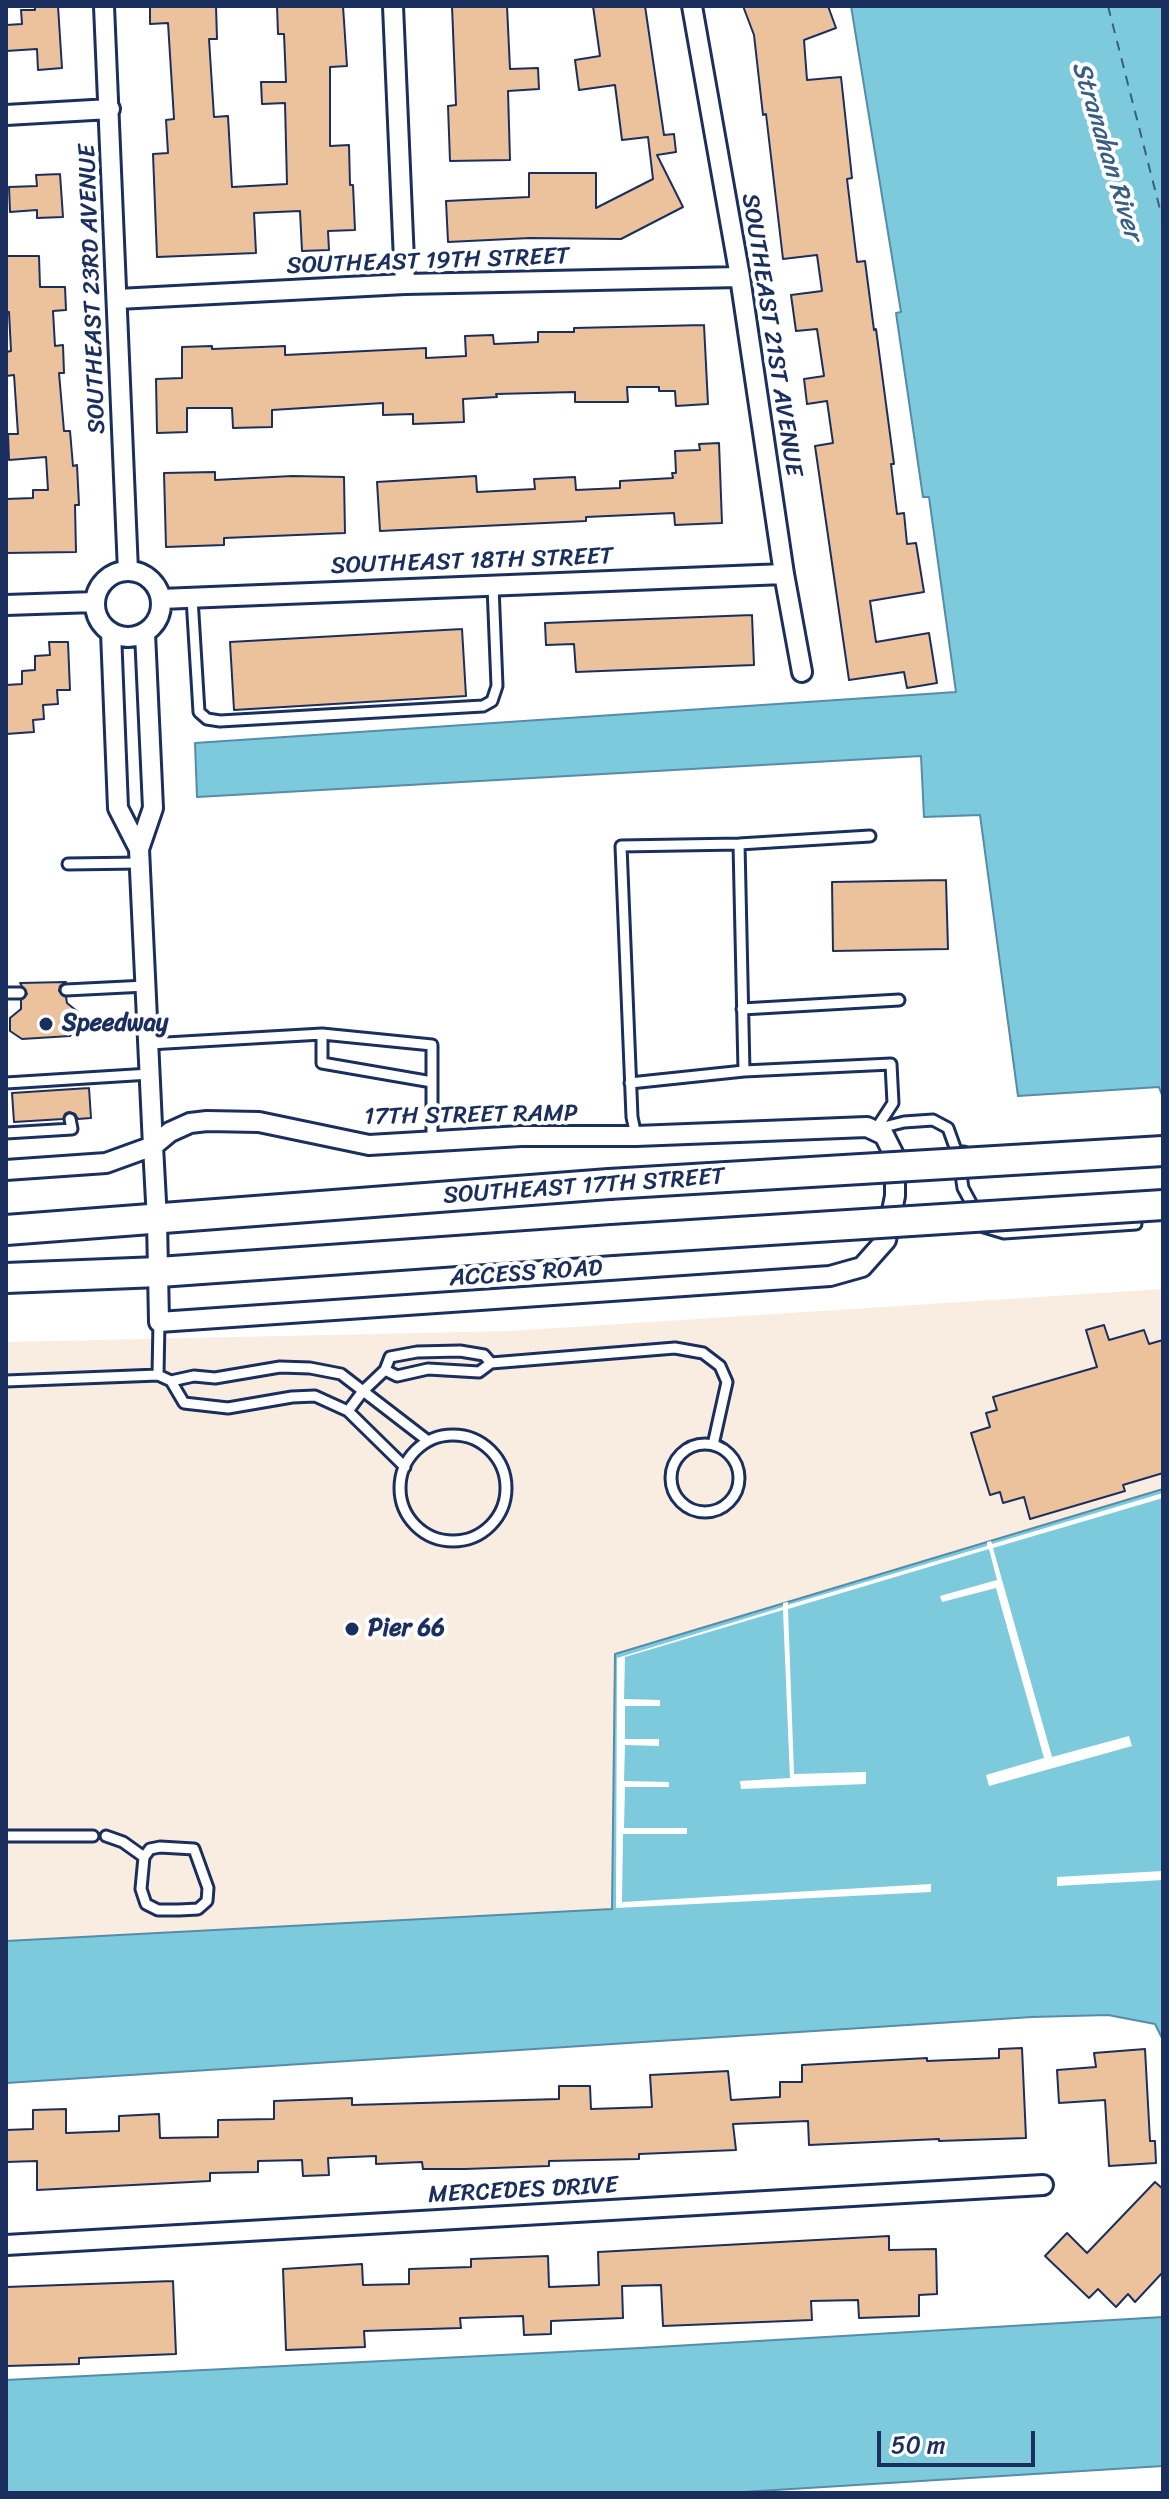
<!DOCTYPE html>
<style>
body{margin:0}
#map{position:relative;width:1169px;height:2499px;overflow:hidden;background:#fff;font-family:Sriracha,sans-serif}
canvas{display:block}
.frame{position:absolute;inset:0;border:8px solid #1b2f5e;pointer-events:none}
.scale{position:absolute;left:877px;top:2431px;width:158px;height:36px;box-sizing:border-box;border:4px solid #1b2f5e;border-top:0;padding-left:10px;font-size:24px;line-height:28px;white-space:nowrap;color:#1b2f5e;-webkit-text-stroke:6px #fff;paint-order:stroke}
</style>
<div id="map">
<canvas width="1169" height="2499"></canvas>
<div class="frame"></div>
<div class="scale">50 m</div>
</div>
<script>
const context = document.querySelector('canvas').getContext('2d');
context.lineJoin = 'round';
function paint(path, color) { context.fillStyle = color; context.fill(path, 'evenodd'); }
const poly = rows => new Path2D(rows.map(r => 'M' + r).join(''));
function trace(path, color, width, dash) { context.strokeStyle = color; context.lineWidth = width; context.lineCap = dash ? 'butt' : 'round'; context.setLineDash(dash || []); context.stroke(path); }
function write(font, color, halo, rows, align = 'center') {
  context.font = font + ' Sriracha,sans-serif'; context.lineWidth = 8; context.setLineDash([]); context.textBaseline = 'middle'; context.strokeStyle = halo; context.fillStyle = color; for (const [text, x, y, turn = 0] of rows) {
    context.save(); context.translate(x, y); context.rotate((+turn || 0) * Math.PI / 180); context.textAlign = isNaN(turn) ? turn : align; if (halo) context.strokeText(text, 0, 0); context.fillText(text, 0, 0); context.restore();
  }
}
paint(poly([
 [1163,1289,1163,1489,615,1654,612,1909,6,1941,6,1342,510,1331]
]), '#f9ede1');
const water = poly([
 [851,6,1163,6,1163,1098,1159,1087,1018,1096,980,815,924,817,921,756,197,797,195,743,956,692,929,497,923,497,896,313,901,312,851,6],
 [1163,1489,1163,2040,1155,2024,1108,2015,1032,2017,6,2083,6,1941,612,1909,615,1654,1163,1489],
 [1163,2317,1163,2466,727,2493,6,2493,6,2380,640,2348,1163,2317]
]);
paint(water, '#7ecadd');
trace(water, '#568caa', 2);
paint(poly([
 [1163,1493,1163,1498,993,1548,1052,1757,1129,1736,1132,1746,989,1786,986,1775,1044,1758,996,1588,942,1602,940,1596,997,1580,989,1549,788,1609,794,1774,866,1772,866,1784,741,1789,740,1781,790,1778,783,1610,625,1657,624,1699,660,1700,660,1706,625,1706,625,1739,659,1739,659,1746,625,1745,624,1781,669,1782,669,1787,625,1787,624,1828,687,1828,687,1834,623,1834,622,1902,931,1884,931,1892,616,1908,617,1658,783,1607,783,1603,788,1602,788,1605,987,1546,987,1542,991,1541,992,1544],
 [1163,1871,1163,1880,1057,1886,1057,1877]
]), '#fff');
trace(poly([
 [1108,6,1163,221]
]), '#395e84', 2, [10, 8]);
const building = poly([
 [35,6,58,6,62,68,38,70,37,49,6,51,6,25,22,24,21,10,35,10,35,6],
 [150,6,216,6,217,39,209,39,214,117,228,116,232,187,287,184,285,103,262,104,261,82,286,82,284,34,278,34,277,6,343,6,347,66,330,67,330,146,349,145,350,185,353,185,355,230,328,231,329,250,302,251,300,211,254,213,256,253,157,257,153,154,168,153,166,120,174,119,168,23,150,24,150,6],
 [452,6,507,6,510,69,538,68,539,89,508,91,510,160,450,161,448,106,456,105,452,6],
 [593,6,645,6,664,135,674,134,676,152,657,155,683,207,621,239,530,238,448,242,446,201,529,197,529,173,596,173,596,208,653,179,648,137,622,140,615,85,579,90,575,60,600,56,593,6],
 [743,6,828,6,836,28,804,40,807,80,841,77,852,178,847,179,857,262,865,261,874,330,876,329,894,464,891,464,897,514,904,513,907,544,916,543,924,592,870,601,876,642,929,633,937,683,907,688,904,672,849,680,815,446,833,443,827,401,807,404,804,379,824,376,817,329,796,331,791,295,822,291,817,255,783,259,766,114,763,115,754,35,743,6],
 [60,174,63,217,37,218,37,210,10,212,9,187,37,186,36,175,60,174],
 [6,256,39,256,40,287,65,287,66,310,53,311,55,346,63,345,64,373,59,373,64,431,70,431,73,466,77,465,79,505,75,505,76,552,6,553,6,499,33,498,33,490,48,490,46,457,9,460,8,434,18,434,14,375,6,376,6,352,11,351,9,312,6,312,6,256],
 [704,325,708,404,676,406,675,391,659,391,659,387,627,387,628,402,575,402,575,392,496,394,497,397,463,399,464,422,413,424,413,414,383,415,383,403,272,410,272,427,233,428,232,408,187,408,187,432,157,433,156,379,182,378,182,347,212,346,212,349,285,346,285,355,426,348,426,358,466,356,465,336,493,335,494,344,538,342,538,332,574,332,574,328,704,325],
 [719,443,722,523,675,525,674,513,586,517,586,521,380,531,377,482,476,476,477,492,535,489,534,479,575,477,576,490,620,488,620,481,673,478,672,473,676,473,675,451,700,450,699,444,719,443],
 [215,472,215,480,292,476,344,477,345,533,224,538,224,545,166,547,164,473,215,472],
 [752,615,754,665,576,672,574,644,546,645,545,623,752,615],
 [462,629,466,696,234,710,230,642,462,629],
 [49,642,68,642,70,690,57,690,58,704,43,705,44,719,33,720,34,732,6,734,6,685,22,684,22,671,35,670,35,656,50,655,49,642],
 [946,880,948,949,833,951,832,882,946,880],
 [66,982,60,986,59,991,66,997,67,1003,78,1012,79,1026,70,1036,22,1039,10,1031,10,1018,21,1009,21,1000,27,994,20,983,66,982],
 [89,1088,91,1118,78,1119,75,1114,69,1112,65,1114,63,1119,14,1122,12,1093,89,1088],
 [1104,1325,1109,1340,1144,1330,1149,1344,1163,1340,1163,1473,1123,1485,1125,1491,1030,1519,1024,1497,1003,1503,1000,1492,990,1495,971,1433,990,1427,986,1413,997,1410,993,1397,1097,1367,1086,1330,1104,1325],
 [1022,2048,1026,2138,939,2141,939,2139,809,2145,808,2121,733,2124,736,2150,639,2154,639,2159,549,2161,549,2166,465,2169,423,2169,422,2162,376,2164,376,2156,328,2158,329,2175,303,2176,302,2160,258,2161,258,2172,210,2173,210,2181,37,2190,37,2161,6,2162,6,2130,33,2129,33,2110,66,2109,66,2133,119,2131,119,2116,159,2114,160,2138,218,2137,218,2120,274,2119,274,2101,352,2098,352,2105,559,2099,559,2086,590,2086,591,2109,652,2107,650,2075,728,2071,731,2100,780,2097,780,2082,802,2082,802,2065,927,2058,927,2061,999,2058,999,2049,1022,2048],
 [1145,2049,1150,2141,1155,2141,1156,2163,1109,2166,1105,2100,1059,2103,1057,2070,1096,2067,1094,2053,1145,2049],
 [1155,2182,1163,2189,1163,2272,1135,2302,1128,2294,1116,2307,1098,2289,1089,2298,1045,2256,1067,2233,1087,2253,1155,2182],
 [889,2236,889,2250,936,2249,937,2294,919,2295,919,2316,859,2318,858,2300,811,2301,812,2320,663,2326,661,2285,622,2286,623,2318,551,2321,551,2334,524,2335,523,2316,460,2318,461,2328,364,2331,365,2347,286,2350,283,2269,362,2264,363,2285,409,2284,409,2269,471,2267,471,2259,548,2256,549,2287,599,2285,598,2252,889,2236],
 [173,2281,176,2354,79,2358,79,2364,6,2366,6,2287,173,2281]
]);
paint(building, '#ecc29c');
trace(building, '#1b2f5e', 2);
const service = poly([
 [192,598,199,712,207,719,220,721,483,706,492,701,497,686,493,586],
 [739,844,744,1071],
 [68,864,140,863],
 [66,990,146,986],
 [6,993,20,993],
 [742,1009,899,1000],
 [322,1034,322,1063,432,1082],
 [149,1044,322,1034,432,1045,432,1142],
 [6,1083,150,1074],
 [630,1083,744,1071,891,1064,893,1103,876,1129],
 [876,1129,904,1122,933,1120,948,1128,957,1153,964,1152],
 [6,1133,72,1129,70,1119],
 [636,1136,632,1117,621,846,739,844,870,836],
 [960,1168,963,1188,977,1214],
 [984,1227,1004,1233,1136,1224],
 [491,1363,675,1348,703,1353,720,1366,727,1382,713,1445],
 [158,1375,159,1322],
 [6,1381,158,1375,171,1381,184,1403,228,1408,292,1397,315,1396,348,1411,405,1467],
 [171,1381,194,1376,215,1378,280,1367,310,1368,341,1374,428,1441],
 [348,1411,363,1391,385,1370,390,1357,417,1352,460,1351,484,1355,491,1363,479,1372,428,1369,397,1376,385,1370],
 '400 1488a53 53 0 1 1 106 0a53 53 0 1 1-106 0Z',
 '671 1478a34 34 0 1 1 68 0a34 34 0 1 1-68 0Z',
 [6,1836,93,1836],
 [106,1836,123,1842,144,1857,141,1889,146,1904,158,1910,179,1910,198,1909,207,1901,208,1888,194,1849,160,1847,150,1849,144,1857]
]);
const minor = poly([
 [104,6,128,571],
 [393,6,405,284],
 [692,6,740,277,784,574,802,672],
 [6,115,110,109],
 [118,299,405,284,740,277],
 '95 604a33 33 0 1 1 66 0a33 33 0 1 1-66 0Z',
 [161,599,784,574],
 [6,605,95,602],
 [111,632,118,808,139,849],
 [6,1170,106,1163,153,1146,170,1132,190,1123,207,1121,259,1122,369,1145,521,1136,636,1136,867,1127,884,1135,895,1157,895,1196,886,1240,862,1267,830,1276,159,1322,157,1220,153,1146,139,849,153,808,145,633],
 [6,2245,1043,2185]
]);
const primary = poly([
 [6,1230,609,1184],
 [6,1278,159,1272,612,1240]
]);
trace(service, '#1b2f5e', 15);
trace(minor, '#1b2f5e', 24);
trace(primary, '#1b2f5e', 34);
trace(service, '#fff', 9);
trace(minor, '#fff', 18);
trace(primary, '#fff', 28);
const primaryBridge = poly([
 [609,1184,1163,1151],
 [612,1240,1163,1205]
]);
trace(primaryBridge, '#1b2f5e', 34, []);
trace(primaryBridge, '#fff', 28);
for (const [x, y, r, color] of [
 [46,1024,8,"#1b2f5e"],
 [352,1629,8,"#1b2f5e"]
]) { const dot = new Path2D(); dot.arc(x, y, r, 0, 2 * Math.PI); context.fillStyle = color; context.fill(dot); trace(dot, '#fff', 3); }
write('24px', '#1b2f5e', '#fff', [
 ["SOUTHEAST 19TH STREET",428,262,-2],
 ["SOUTHEAST 23RD AVENUE",93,289,-92],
 ["SOUTHEAST 21ST AVENUE",771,335,81],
 ["SOUTHEAST 18TH STREET",472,562,-2],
 ["17TH STREET RAMP",471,1116,-1],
 ["SOUTHEAST 17TH STREET",584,1187,-4],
 ["ACCESS ROAD",526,1274,-4],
 ["MERCEDES DRIVE",523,2191,-3]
]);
write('bold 24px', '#1b2f5e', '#fff', [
 ["Speedway",62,1024],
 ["Pier 66",368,1629]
], 'left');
write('italic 26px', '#395e84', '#fff', [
 ["Stranahan River",1106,151,73]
]);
</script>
